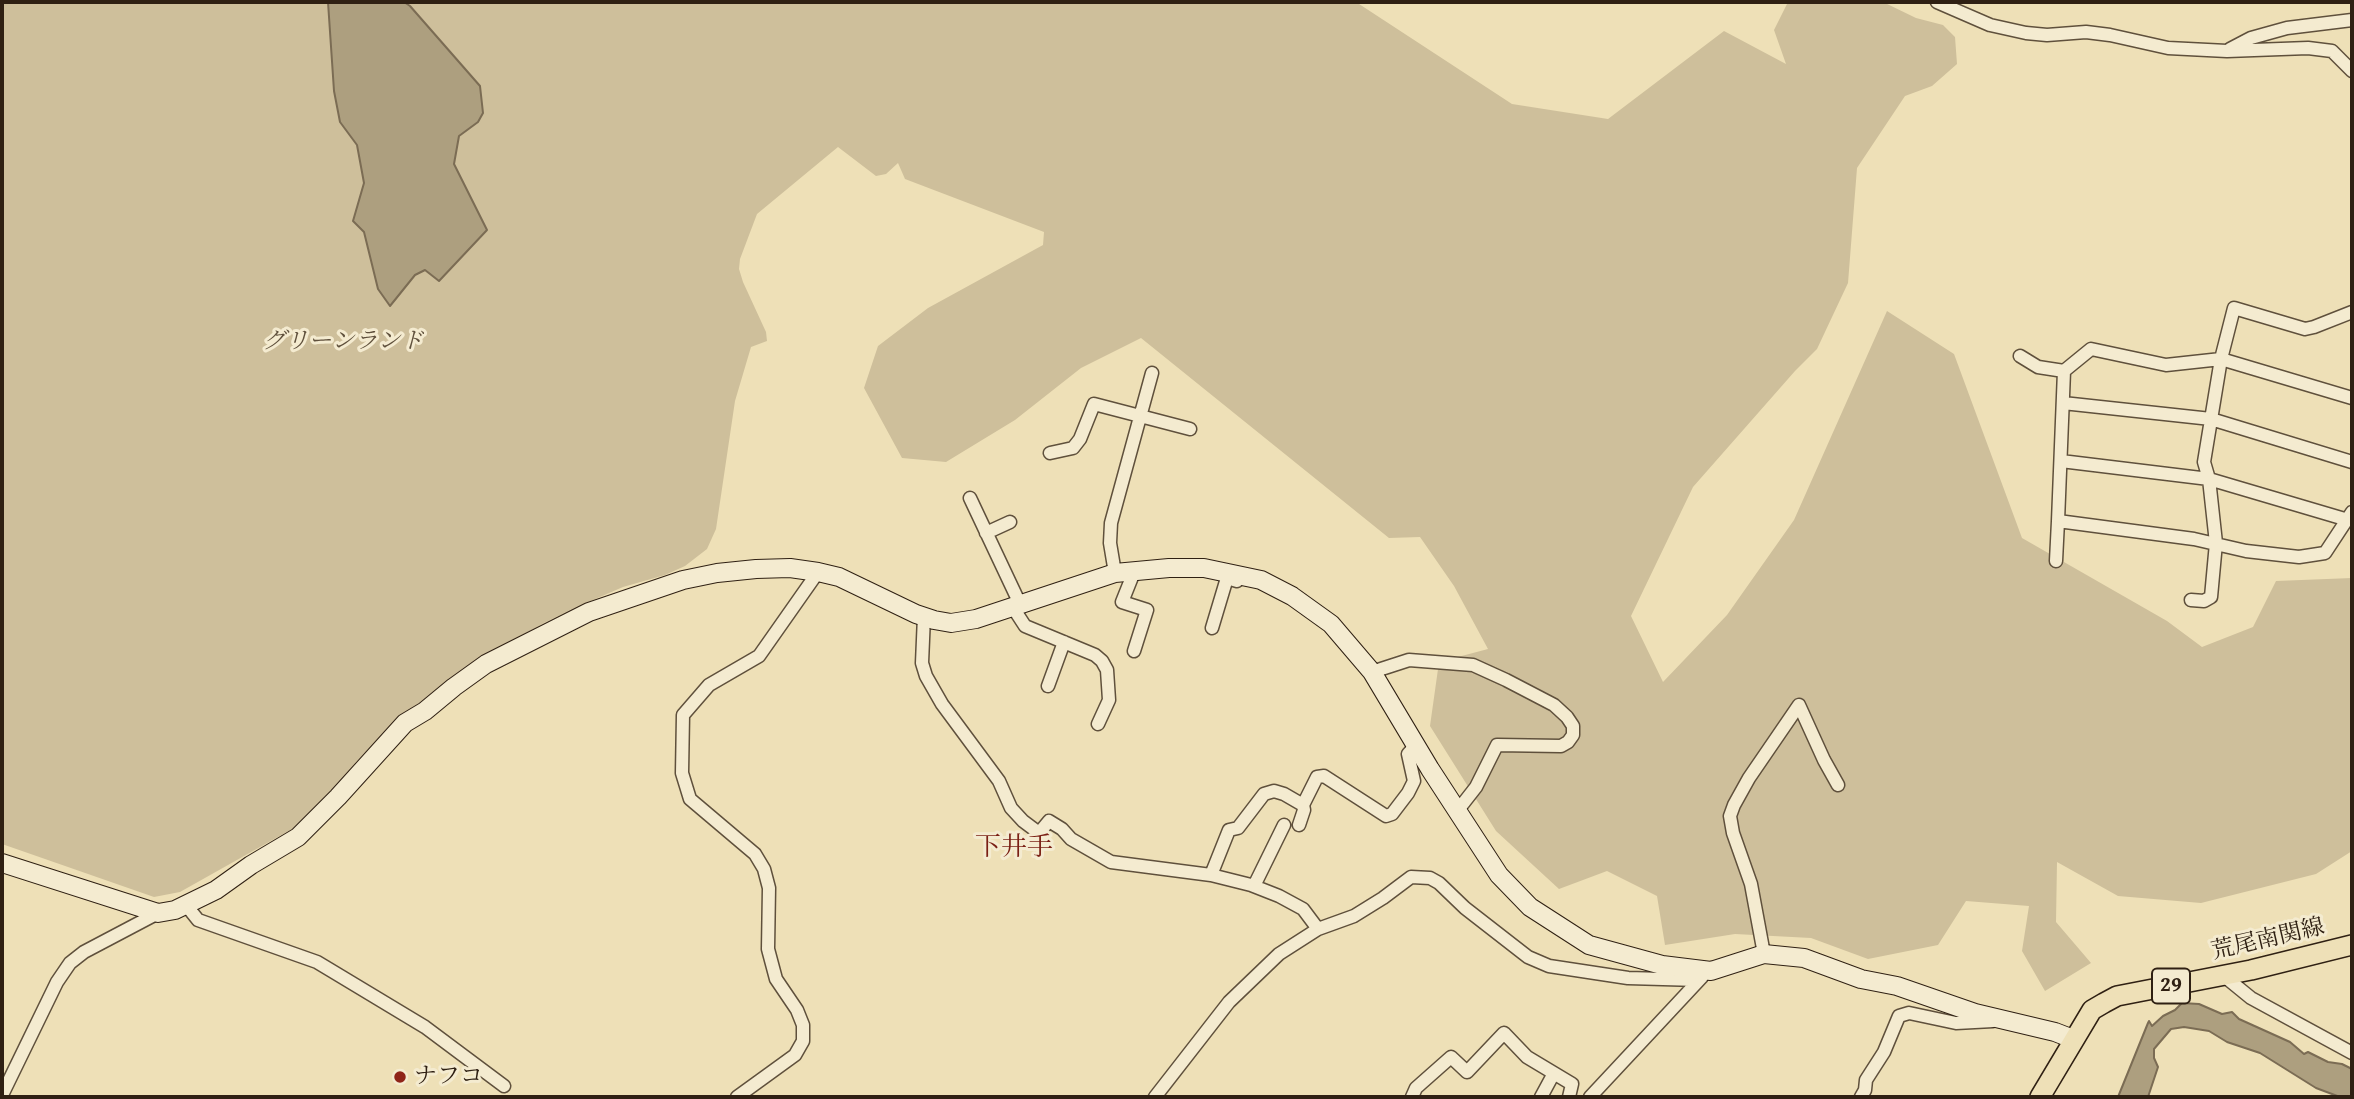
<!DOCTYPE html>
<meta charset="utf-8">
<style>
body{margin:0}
#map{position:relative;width:2354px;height:1099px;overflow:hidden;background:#eee0b7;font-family:"Gentium Book Plus",serif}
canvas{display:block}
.frame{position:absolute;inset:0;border:4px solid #2f2013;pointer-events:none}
</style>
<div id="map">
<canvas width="2354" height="1099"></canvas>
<div class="frame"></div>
</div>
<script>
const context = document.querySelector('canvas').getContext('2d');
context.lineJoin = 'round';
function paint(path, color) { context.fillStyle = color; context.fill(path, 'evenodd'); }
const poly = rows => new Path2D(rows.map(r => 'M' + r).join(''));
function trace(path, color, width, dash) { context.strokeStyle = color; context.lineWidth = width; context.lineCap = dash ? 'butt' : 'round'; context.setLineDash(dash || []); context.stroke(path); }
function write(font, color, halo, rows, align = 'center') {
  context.font = font + ' "Gentium Book Plus","Noto Serif JP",serif'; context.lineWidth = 6; context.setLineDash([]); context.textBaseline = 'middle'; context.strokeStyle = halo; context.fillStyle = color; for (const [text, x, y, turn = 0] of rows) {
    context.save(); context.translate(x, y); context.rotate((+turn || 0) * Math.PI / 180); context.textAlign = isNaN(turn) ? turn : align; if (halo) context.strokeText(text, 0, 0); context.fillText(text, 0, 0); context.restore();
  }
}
paint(poly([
 [2,2,1356,2,1512,104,1608,119,1724,31,1786,64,1774,30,1788,2,1883,2,1916,18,1943,25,1955,37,1957,64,1932,86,1905,96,1857,168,1848,283,1817,349,1795,371,1693,487,1631,616,1663,682,1727,615,1794,520,1887,311,1954,354,2022,538,2167,621,2202,647,2253,627,2276,581,2352,578,2352,851,2316,874,2201,903,2118,896,2057,862,2056,922,2091,963,2045,991,2022,951,2029,906,1966,901,1938,945,1868,959,1811,938,1735,934,1665,945,1657,896,1607,871,1559,889,1496,831,1430,726,1439,662,1488,649,1454,586,1420,537,1389,538,1141,338,1081,368,1015,420,946,462,902,458,864,388,878,346,928,308,1043,245,1044,232,905,179,898,163,886,174,876,176,838,147,757,214,740,259,739,269,743,282,766,332,767,341,751,347,735,401,716,529,707,549,685,566,665,575,623,587,586,603,544,623,481,658,397,719,356,762,328,799,301,824,180,892,154,897,2,844]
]), '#cebf9b');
const water = poly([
 [328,2,404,2,410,6,480,86,483,113,478,122,459,136,454,164,487,230,439,281,425,270,415,275,390,306,378,289,364,232,353,221,364,183,357,145,340,122,334,91,328,2],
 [2182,1003,2199,1004,2222,1014,2232,1012,2239,1019,2290,1042,2304,1054,2308,1052,2328,1062,2342,1064,2352,1069,2352,1097,2340,1097,2316,1088,2260,1053,2227,1042,2209,1031,2184,1027,2171,1029,2154,1049,2154,1058,2158,1067,2148,1097,2118,1097,2148,1023,2149,1021,2152,1026,2163,1016,2175,1010,2182,1003]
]);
paint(water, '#ad9f7f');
trace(water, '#7b6c54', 2);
const street = poly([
 [1937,2,1990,25,2026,33,2047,35,2086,32,2110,35,2168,48,2227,51,2308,48,2332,51,2352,71],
 [2230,49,2251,38,2287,28,2352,20],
 [2020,356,2038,367,2064,371],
 [2352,398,2221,359,2166,365,2091,349,2064,371,2058,521,2194,539,2246,551,2299,557,2325,553,2352,512],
 [2063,403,2211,419,2352,462],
 [1050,453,1073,448,1080,439,1094,404,1190,429],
 [2061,461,2209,479,2348,520],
 [970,498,1020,604],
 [986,533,1010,522],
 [2056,561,2058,521],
 [1115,573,1110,543,1111,523,1152,373],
 [2191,600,2204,601,2211,597,2216,543,2209,479,2204,462,2221,359,2234,308,2305,329,2314,327,2352,312],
 [1012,606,1025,626,1095,655,1102,661,1107,670,1109,700,1098,724],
 [924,616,922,663,926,676,942,704,999,781,1011,808,1023,821,1039,833,1049,821,1062,829,1071,839,1111,862,1211,875],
 [1212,628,1227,578,1237,581],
 [1134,651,1147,610,1122,602,1134,572],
 [1372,672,1409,660,1473,665,1506,680,1554,705,1567,717,1573,726,1573,735,1568,742,1561,746,1497,745,1476,787,1458,810],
 [1048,686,1064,642],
 [1299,825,1304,810,1303,805],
 [1254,886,1284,825],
 [186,905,198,920,317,962,332,971,425,1027,504,1086],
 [1318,929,1303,909,1279,896,1251,885,1211,875,1229,830,1238,828,1264,794,1274,791,1284,794,1303,805,1317,777,1324,776,1386,816,1392,814,1408,793,1414,781,1408,754,1416,745],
 [1764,954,1751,884,1733,833,1730,816,1734,805,1749,778,1799,705,1824,760,1838,785],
 [2224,976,2251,998,2352,1053],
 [2,1095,57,982,70,963,84,952,158,913],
 [737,1097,795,1055,803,1041,803,1025,797,1010,776,979,768,949,769,888,764,869,755,854,690,799,682,773,683,715,709,685,759,656,818,572],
 [1155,1097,1229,1002,1279,954,1318,929,1354,916,1383,898,1411,877,1430,878,1439,883,1465,908,1528,957,1549,966,1628,978,1698,980],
 [1412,1097,1416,1088,1451,1057,1467,1072,1504,1033,1527,1057,1572,1084,1569,1097],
 [1541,1097,1554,1073],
 [1590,1097,1702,977],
 [1861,1097,1865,1090,1866,1080,1884,1052,1899,1016,1909,1013,1956,1023,1993,1021]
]);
const secondary = poly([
 [2,863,158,913,175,910,216,890,251,865,298,837,338,797,405,723,425,711,454,687,486,664,589,612,683,580,717,573,756,569,790,568,818,572,839,577,916,614,934,620,951,623,976,619,1115,573,1169,568,1204,568,1261,580,1292,596,1331,624,1372,672,1430,769,1499,875,1530,907,1589,945,1662,965,1711,971,1764,954,1804,958,1861,979,1897,986,1975,1013,2055,1032,2073,1039]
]);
const primary = poly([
 [2040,1097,2092,1010,2104,1003,2117,996,2251,970,2352,945]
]);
trace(street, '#5f503c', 15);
trace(secondary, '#2f2013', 20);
trace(primary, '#2f2013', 22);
trace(street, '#f4ebd0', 12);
trace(secondary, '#f4ebd0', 18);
trace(primary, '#eee0b7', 19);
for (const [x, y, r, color] of [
 [400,1077,7,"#8f2418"]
]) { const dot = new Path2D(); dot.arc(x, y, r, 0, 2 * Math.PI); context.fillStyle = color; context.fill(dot); trace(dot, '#f4ebd0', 2.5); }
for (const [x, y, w] of [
 [2171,986,38]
]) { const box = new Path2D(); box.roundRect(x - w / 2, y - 17.5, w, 35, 5); context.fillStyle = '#f4ebd0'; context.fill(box); trace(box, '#2f2013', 2); }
write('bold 21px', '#2f2013', null, [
 ["29",2171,986]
]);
write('italic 23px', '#5f503c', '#f4ebd0', [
 ["グリーンランド",343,342]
]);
write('23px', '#2f2013', '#f4ebd0', [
 ["荒尾南関線",2268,940,-13]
]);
write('23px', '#2f2013', '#f4ebd0', [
 ["ナフコ",414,1077]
], 'left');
write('26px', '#7a1f14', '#f4ebd0', [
 ["下井手",1014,848]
]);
</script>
